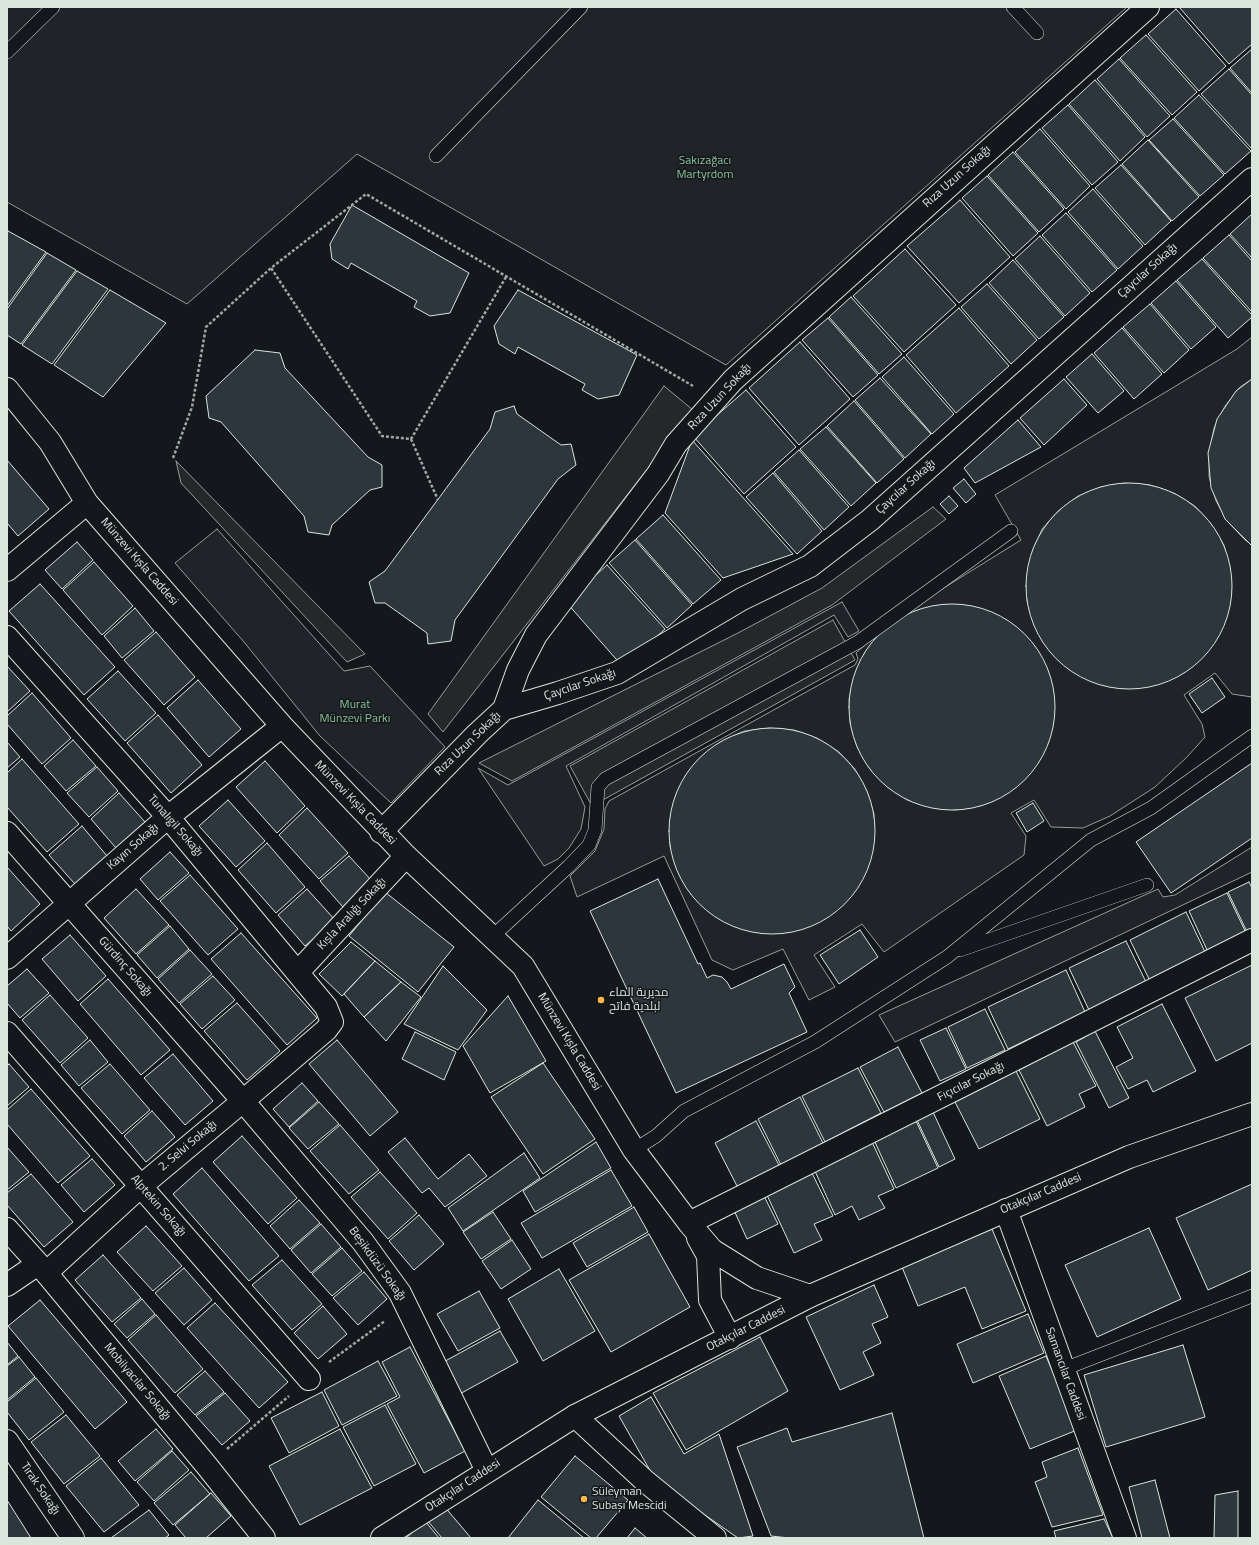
<!DOCTYPE html>
<meta charset="utf-8">
<style>
body{margin:0}
#map{position:relative;width:1259px;height:1545px;overflow:hidden;background:#14181c;font-family:"Titillium Web",sans-serif}
canvas{display:block}
.frame{position:absolute;inset:0;border:8px solid #d8e6dc;pointer-events:none}
</style>
<div id="map">
<canvas width="1259" height="1545"></canvas>
<div class="frame"></div>
</div>
<script>
const context = document.querySelector('canvas').getContext('2d');
context.lineJoin = 'round';
function paint(path, color) { context.fillStyle = color; context.fill(path, 'evenodd'); }
const poly = rows => new Path2D(rows.map(r => 'M' + r).join(''));
function trace(path, color, width, dash) { context.strokeStyle = color; context.lineWidth = width; context.lineCap = dash ? 'butt' : 'round'; context.setLineDash(dash || []); context.stroke(path); }
function write(font, color, halo, rows, align = 'center') {
  context.font = font + ' "Titillium Web",Cairo,sans-serif'; context.lineWidth = 3; context.setLineDash([]); context.textBaseline = 'middle'; context.strokeStyle = halo; context.fillStyle = color; for (const [text, x, y, turn = 0] of rows) {
    context.save(); context.translate(x, y); context.rotate((+turn || 0) * Math.PI / 180); context.textAlign = isNaN(turn) ? turn : align; if (halo) context.strokeText(text, 0, 0); context.fillText(text, 0, 0); context.restore();
  }
}
const green = poly([
 [7,7,1127,7,726,365,357,154,187,304,7,202,7,7],
 [1252,337,1252,379,1240,387,1225,406,1214,428,1209,453,1209,477,1216,501,1228,522,1245,540,1252,545,1252,697,1232,694,1215,673,1184,695,1202,724,1205,737,1187,757,1155,787,1110,816,1083,828,1051,827,1034,800,1011,813,1026,836,1024,855,884,952,862,924,814,955,835,987,809,1000,783,949,733,970,712,960,664,856,577,897,570,876,595,851,604,829,605,809,609,801,855,665,858,659,856,653,892,620,1021,540,995,495,1237,349,1252,337],
 [1125,483,1150,485,1174,493,1195,506,1211,524,1224,545,1230,569,1231,594,1226,618,1215,640,1199,659,1179,674,1157,683,1132,687,1108,685,1084,677,1063,664,1046,646,1034,624,1027,601,1027,576,1032,552,1042,529,1058,511,1078,496,1101,487,1125,483],
 [948,605,973,607,997,615,1017,629,1034,646,1047,668,1053,692,1054,716,1049,741,1038,763,1022,782,1002,796,980,806,955,810,931,807,907,800,886,786,869,768,857,747,850,723,849,699,855,674,865,652,881,633,901,619,924,609,948,605],
 [769,728,794,730,817,738,838,751,855,769,867,791,874,814,874,839,869,863,858,885,843,904,823,919,800,928,775,932,751,930,728,922,706,909,690,891,677,870,670,846,670,821,675,797,686,775,702,756,722,741,744,731,769,728],
 [217,529,344,671,370,666,445,747,391,803,320,736,244,642,175,563,217,529],
 [842,602,859,631,848,637,834,615,566,766,585,807,581,829,569,848,558,859,544,866,478,768,508,785,842,602],
 [1252,847,1252,872,895,1042,879,1015,1158,889,1163,897,1175,895,1252,847]
]);
paint(green, '#202428');
trace(green, '#939e99', 1);
const parking = poly([
 [664,386,693,410,443,732,428,714,664,386],
 [176,461,365,654,347,662,181,483,176,461],
 [933,507,946,519,832,605,512,781,479,763,738,633,822,588,933,507],
 [833,620,855,660,592,806,570,766,833,620]
]);
paint(parking, '#24282b');
trace(parking, '#939e99', 1);
const building = poly([
 [1179,7,1252,7,1252,44,1229,64,1179,7],
 [1176,9,1226,66,1199,91,1148,34,1176,9],
 [1146,35,1197,92,1172,115,1120,58,1146,35],
 [1252,49,1252,93,1230,68,1252,49],
 [1119,59,1170,116,1147,137,1097,79,1119,59],
 [1229,69,1252,95,1252,149,1201,94,1229,69],
 [1095,80,1145,137,1120,161,1069,104,1095,80],
 [1199,95,1251,151,1225,174,1174,118,1199,95],
 [1068,105,1118,162,1092,185,1042,128,1068,105],
 [1173,119,1224,175,1200,196,1149,140,1173,119],
 [1040,129,1090,186,1066,209,1015,152,1040,129],
 [1148,140,1199,197,1172,221,1122,164,1148,140],
 [1013,152,1064,209,1039,232,988,175,1013,152],
 [1121,165,1171,221,1145,245,1095,188,1121,165],
 [987,176,1038,233,1013,256,962,198,987,176],
 [1093,189,1143,246,1118,269,1068,212,1093,189],
 [960,200,1010,257,959,303,907,246,960,200],
 [352,205,469,273,450,313,430,316,414,307,417,301,351,263,348,269,332,259,330,244,352,205],
 [1066,213,1117,270,1092,292,1042,235,1066,213],
 [1252,214,1252,258,1230,234,1252,214],
 [8,231,46,252,7,306,7,233,8,231],
 [1229,235,1252,261,1252,312,1203,258,1229,235],
 [1040,236,1090,293,1065,316,1015,259,1040,236],
 [905,249,956,305,904,352,853,296,905,249],
 [47,253,76,270,21,344,7,335,7,309,47,253],
 [1202,259,1252,315,1252,317,1228,338,1177,280,1202,259],
 [1013,260,1064,317,1039,339,989,283,1013,260],
 [77,271,108,289,52,364,22,345,77,271],
 [1176,281,1216,327,1191,349,1151,303,1176,281],
 [987,284,1037,340,1011,364,961,307,987,284],
 [110,290,166,323,103,397,54,365,110,290],
 [518,290,637,355,619,395,598,399,582,390,585,384,518,347,515,354,499,344,494,326,518,290],
 [851,297,902,354,879,374,829,317,851,297],
 [1150,304,1189,350,1164,373,1123,327,1150,304],
 [959,308,1009,366,956,413,906,355,959,308],
 [828,318,878,375,853,397,802,340,828,318],
 [1122,328,1162,374,1134,399,1094,353,1122,328],
 [800,342,850,399,799,445,749,388,800,342],
 [255,350,280,353,285,368,368,457,382,465,382,487,370,490,332,525,329,535,308,532,304,516,221,422,209,418,206,396,255,350],
 [1092,354,1124,391,1098,413,1066,377,1092,354],
 [904,357,954,414,932,434,882,377,904,357],
 [880,378,931,434,905,458,855,400,880,378],
 [1064,379,1087,405,1044,445,1020,418,1064,379],
 [1252,379,1252,546,1225,519,1211,488,1208,453,1217,419,1236,391,1252,379],
 [746,390,796,447,744,494,693,436,746,390],
 [854,401,904,459,877,483,827,426,854,401],
 [514,406,517,414,561,445,571,444,576,465,558,479,455,620,451,641,428,644,427,633,385,603,375,603,369,582,385,571,490,429,495,412,514,406],
 [1018,420,1041,447,975,483,964,468,1018,420],
 [826,427,876,483,851,506,800,449,826,427],
 [692,440,793,554,723,578,665,513,692,440],
 [799,450,849,507,824,530,774,472,799,450],
 [7,460,49,509,18,536,7,523,7,460],
 [773,473,822,531,797,554,746,497,773,473],
 [964,479,976,494,966,503,953,488,964,479],
 '1026 586a103 103 0 1 1 206 0a103 103 0 1 1-206 0Z',
 [949,496,958,506,949,514,940,504,949,496],
 [663,515,721,580,693,604,636,539,663,515],
 [635,540,692,605,667,628,609,563,635,540],
 [77,542,93,560,62,589,45,570,77,542],
 [94,562,133,606,102,635,63,590,94,562],
 [607,565,665,629,623,667,566,602,607,565],
 [40,584,115,667,84,695,9,611,40,584],
 '849 707a103 103 0 1 1 206 0a103 103 0 1 1-206 0Z',
 [135,608,154,631,122,658,104,636,135,608],
 [156,632,195,677,164,705,124,660,156,632],
 [7,666,30,691,7,712,7,666],
 [118,671,156,713,125,741,87,699,118,671],
 [1212,678,1225,697,1202,713,1189,694,1212,678],
 [198,680,241,729,209,757,167,708,198,680],
 [32,693,71,738,42,764,7,724,7,716,32,693],
 [158,715,202,765,171,793,127,743,158,715],
 '669 831a103 103 0 1 1 206 0a103 103 0 1 1-206 0Z',
 [73,740,96,766,66,791,44,766,73,740],
 [7,742,20,757,7,768,7,742],
 [22,759,79,824,47,852,7,807,7,773,22,759],
 [265,761,305,806,277,833,236,787,265,761],
 [1252,763,1252,838,1171,893,1136,842,1252,763],
 [97,767,118,791,89,817,67,793,97,767],
 [119,793,145,822,116,848,91,819,119,793],
 [228,800,265,841,236,867,199,826,228,800],
 [1033,803,1044,821,1027,832,1016,813,1033,803],
 [307,808,348,853,319,879,279,835,307,808],
 [82,826,107,856,75,884,49,855,82,826],
 [267,843,305,887,276,913,238,870,267,843],
 [170,852,189,873,158,900,140,879,170,852],
 [349,856,372,881,343,907,320,881,349,856],
 [7,867,40,904,11,931,7,926,7,867],
 [190,875,238,929,208,955,160,901,190,875],
 [658,879,698,964,700,963,707,978,713,975,722,977,727,982,731,989,784,964,795,987,789,993,807,1032,676,1093,590,911,658,879],
 [1249,882,1252,888,1252,932,1248,934,1228,892,1249,882],
 [136,889,169,925,136,954,104,918,136,889],
 [307,889,335,920,305,946,278,915,307,889],
 [385,892,454,947,418,992,349,936,385,892],
 [1227,893,1247,935,1208,952,1189,911,1227,893],
 [1186,912,1206,954,1150,981,1130,940,1186,912],
 [170,926,189,949,157,978,137,955,170,926],
 [860,930,878,957,839,984,820,955,860,930],
 [241,933,317,1018,287,1045,211,959,241,933],
 [70,935,106,976,78,1001,42,959,70,935],
 [1126,941,1146,982,1089,1010,1069,968,1126,941],
 [351,942,375,961,342,996,319,974,351,942],
 [190,950,212,974,179,1003,158,979,190,950],
 [375,961,401,982,364,1017,344,994,375,961],
 [1252,965,1252,1043,1216,1061,1185,998,1252,965],
 [443,966,487,1010,458,1050,404,1024,443,966],
 [27,969,49,993,20,1018,7,1003,7,986,27,969],
 [1066,970,1085,1012,1008,1049,988,1007,1066,970],
 [213,976,235,1000,202,1029,180,1004,213,976],
 [108,979,170,1050,141,1075,80,1004,108,979],
 [401,982,421,997,386,1041,364,1017,401,982],
 [50,995,88,1038,60,1063,22,1020,50,995],
 [508,996,546,1061,490,1093,463,1046,508,996],
 [237,1003,280,1051,247,1080,204,1031,237,1003],
 [1162,1004,1196,1071,1153,1092,1147,1080,1128,1089,1116,1067,1133,1058,1117,1027,1162,1004],
 [985,1009,1005,1050,967,1068,948,1027,985,1009],
 [946,1028,966,1069,940,1081,920,1040,946,1028],
 [1095,1031,1129,1098,1109,1108,1076,1042,1095,1031],
 [415,1032,456,1052,444,1080,402,1059,415,1032],
 [90,1040,108,1062,79,1086,61,1065,90,1040],
 [337,1040,398,1112,370,1136,309,1064,337,1040],
 [1073,1042,1096,1086,1079,1094,1085,1107,1047,1126,1019,1070,1073,1042],
 [898,1047,922,1093,884,1112,860,1067,898,1047],
 [173,1054,213,1101,185,1125,144,1078,173,1054],
 [543,1063,595,1139,543,1174,491,1097,543,1063],
 [9,1064,29,1087,7,1106,7,1066,9,1064],
 [110,1064,150,1110,122,1134,81,1088,110,1064],
 [858,1068,881,1113,825,1142,802,1096,858,1068],
 [1016,1071,1040,1119,979,1149,955,1102,1016,1071],
 [302,1083,318,1101,289,1127,273,1109,302,1083],
 [31,1089,90,1156,58,1183,7,1124,7,1110,31,1089],
 [800,1097,823,1143,781,1165,758,1119,800,1097],
 [319,1102,339,1124,308,1149,289,1128,319,1102],
 [152,1111,175,1137,146,1162,124,1136,152,1111],
 [933,1112,955,1159,939,1167,917,1120,933,1112],
 [756,1121,780,1167,738,1188,715,1143,756,1121],
 [916,1121,938,1168,896,1188,874,1140,916,1121],
 [340,1125,379,1170,349,1194,310,1151,340,1125],
 [242,1136,297,1198,268,1224,213,1162,242,1136],
 [405,1138,438,1179,469,1154,487,1176,445,1207,429,1188,422,1193,388,1152,405,1138],
 [596,1142,611,1168,535,1212,523,1191,596,1142],
 [872,1142,894,1189,878,1196,885,1208,859,1220,852,1206,835,1215,814,1169,872,1142],
 [7,1147,29,1172,7,1190,7,1147],
 [524,1153,540,1178,463,1231,448,1208,524,1153],
 [92,1159,115,1185,84,1212,61,1185,92,1159],
 [202,1168,279,1256,249,1281,173,1194,202,1168],
 [611,1170,632,1206,542,1258,521,1223,611,1170],
 [811,1171,833,1216,814,1224,822,1240,794,1253,766,1193,811,1171],
 [380,1172,417,1213,388,1239,351,1197,380,1172],
 [31,1174,73,1222,44,1247,7,1205,7,1193,31,1174],
 [1252,1184,1252,1270,1208,1290,1176,1218,1252,1184],
 [763,1194,778,1224,747,1239,733,1208,763,1194],
 [299,1200,320,1223,290,1249,270,1226,299,1200],
 [634,1207,648,1232,587,1267,573,1243,634,1207],
 [493,1212,511,1239,481,1259,463,1232,493,1212],
 [419,1215,444,1244,414,1270,389,1241,419,1215],
 [321,1224,341,1247,311,1273,291,1250,321,1224],
 [146,1226,182,1266,153,1291,117,1252,146,1226],
 [1149,1228,1181,1299,1097,1337,1065,1265,1149,1228],
 [992,1229,1026,1311,982,1329,965,1287,918,1306,902,1267,992,1229],
 [649,1234,690,1307,611,1352,569,1280,649,1234],
 [512,1240,531,1269,501,1289,482,1261,512,1240],
 [342,1248,362,1271,332,1296,312,1274,342,1248],
 [103,1255,141,1298,112,1322,75,1280,103,1255],
 [282,1260,322,1304,292,1330,252,1285,282,1260],
 [184,1268,212,1300,184,1325,155,1293,184,1268],
 [559,1269,595,1331,543,1361,508,1299,559,1269],
 [364,1272,387,1299,358,1325,333,1298,364,1272],
 [874,1285,888,1317,872,1324,881,1343,863,1352,874,1375,840,1390,806,1317,874,1285],
 [479,1291,500,1328,458,1351,437,1314,479,1291],
 [142,1299,155,1314,127,1338,114,1324,142,1299],
 [40,1300,127,1402,95,1429,8,1326,40,1300],
 [215,1303,288,1382,259,1408,187,1328,215,1303],
 [323,1306,347,1334,318,1359,294,1333,323,1306],
 [1028,1314,1044,1353,973,1383,957,1344,1028,1314],
 [156,1315,203,1369,175,1393,128,1340,156,1315],
 [500,1331,518,1362,456,1396,438,1365,500,1331],
 [760,1337,788,1391,686,1450,653,1393,760,1337],
 [7,1342,18,1356,7,1365,7,1342],
 [1183,1345,1205,1417,1106,1447,1084,1375,1183,1345],
 [410,1347,465,1451,424,1473,387,1404,400,1397,382,1362,410,1347],
 [1046,1356,1077,1430,1030,1449,999,1376,1046,1356],
 [19,1357,35,1377,7,1400,7,1366,19,1357],
 [378,1361,397,1396,342,1425,324,1390,378,1361],
 [205,1371,224,1392,195,1415,177,1395,205,1371],
 [36,1378,64,1412,29,1440,7,1412,7,1402,36,1378],
 [322,1392,339,1426,289,1453,271,1418,322,1392],
 [225,1393,250,1421,222,1445,196,1416,225,1393],
 [651,1397,684,1454,719,1434,753,1536,738,1538,656,1481,619,1416,651,1397],
 [385,1405,416,1464,374,1486,343,1427,385,1405],
 [892,1413,924,1538,789,1538,771,1536,737,1447,787,1428,792,1442,892,1413],
 [66,1415,100,1456,64,1484,31,1442,66,1415],
 [156,1429,173,1449,135,1481,118,1461,156,1429],
 [340,1429,372,1488,300,1525,269,1466,340,1429],
 [1078,1448,1103,1515,1052,1527,1035,1482,1047,1477,1042,1462,1078,1448],
 [172,1451,189,1470,154,1501,137,1482,172,1451],
 [575,1456,628,1500,596,1538,591,1538,541,1497,575,1456],
 [101,1458,139,1505,104,1532,66,1486,101,1458],
 [191,1472,210,1494,173,1525,154,1503,191,1472],
 [1155,1480,1170,1538,1142,1538,1129,1487,1155,1480],
 [1238,1491,1238,1538,1214,1538,1215,1495,1238,1491],
 [211,1493,231,1516,206,1538,186,1538,175,1525,211,1493],
 [7,1500,31,1538,7,1538,7,1500],
 [538,1500,584,1538,508,1538,538,1500],
 [444,1506,471,1538,442,1538,427,1520,444,1506],
 [149,1510,169,1535,165,1538,111,1538,149,1510],
 [1104,1519,1113,1538,1056,1538,1054,1531,1104,1519],
 [425,1521,439,1538,406,1538,425,1521],
 [635,1528,647,1538,627,1538,635,1528]
]);
paint(building, '#2c363c');
trace(building, '#d8e6dc', 1);
const lane = poly([
 [1013,7,1037,33],
 [7,52,53,7],
 [436,156,581,7],
 [492,937,569,866,589,845,595,830,598,787,605,779,858,642,1011,531],
 [960,950,1147,885],
 [634,1150,656,1136,684,1111,815,1042,947,957,1091,840,1151,808,1252,736],
 [1064,1369,1252,1296]
]);
const street = poly([
 [7,389,50,442,87,503,282,726,406,856,523,966,634,1150,689,1223,712,1250,757,1278,810,1296],
 [7,570,87,503],
 [7,637,168,817,326,1007,332,1022,326,1030,243,1101,141,1186,46,1273],
 [504,709,558,693,617,673,742,599,810,566,870,520,1252,179],
 [381,832,477,734,504,709,518,670,536,635,658,474,676,444,733,380,1148,7],
 [7,833,243,1101,363,1242,400,1293,487,1471],
 [7,958,168,817,282,726],
 [298,972,406,856],
 [7,1033,309,1379],
 [1006,1210,1125,1538],
 [689,1223,1252,940],
 [7,1229,42,1268,207,1466,264,1538],
 [698,1238,708,1256,710,1300,730,1338],
 [7,1285,38,1264],
 [575,1416,645,1481,715,1538],
 [7,1441,73,1538]
]);
const secondary = poly([
 [382,1538,575,1416,810,1296,1129,1157,1252,1114]
]);
trace(lane, '#d8e6dc', 14);
trace(street, '#d8e6dc', 24);
trace(secondary, '#d8e6dc', 24);
trace(poly([
 [506,277,411,439,382,436,271,268,366,194,693,386],
 [411,439,438,500],
 [173,458,192,407,206,327,271,268],
 [329,1362,385,1321],
 [227,1449,289,1396]
]), '#9da8a2', 2.5, [3, 2]);
trace(lane, '#14181c', 13);
trace(street, '#14181c', 22);
trace(secondary, '#14181c', 22);
for (const [x, y, r, color] of [
 [601,1000,4,"#ffb74d"],
 [584,1499,4,"#ffb74d"]
]) { const dot = new Path2D(); dot.arc(x, y, r, 0, 2 * Math.PI); context.fillStyle = color; context.fill(dot); trace(dot, '#14181c', 1.5); }
write('12px', '#8ac095', '#14181c', [
 ["Sakızağacı",705,161],
 ["Martyrdom",705,175],
 ["Murat",355,705],
 ["Münzevi Parkı",355,719]
]);
write('12px', '#d8e6dc', '#14181c', [
 ["Rıza Uzun Sokağı",957,177,-42],
 ["Çaycılar Sokağı",1148,271,-42],
 ["Rıza Uzun Sokağı",720,397,-47],
 ["Çaycılar Sokağı",906,487,-42],
 ["Münzevi Kışla Caddesi",139,562,49],
 ["Çaycılar Sokağı",580,685,-19],
 ["Rıza Uzun Sokağı",468,744,-44],
 ["Münzevi Kışla Caddesi",355,803,46],
 ["Tunalıgil Sokağı",175,826,49],
 ["Kayın Sokağı",133,847,-41],
 ["Kışla Aralığı Sokağı",352,914,-47],
 ["Gürdinç Sokağı",125,967,49],
 ["Münzevi Kışla Caddesi",569,1042,59],
 ["Fıçıcılar Sokağı",971,1082,-27],
 ["2. Selvi Sokağı",188,1146,-40],
 ["Otakçılar Caddesi",1041,1194,-23],
 ["Alptekin Sokağı",158,1206,49],
 ["Beşikdüzü Sokağı",377,1264,54],
 ["Otakçılar Caddesi",746,1329,-27],
 ["Samancılar Caddesi",1065,1374,70],
 ["Mobilyacılar Sokağı",137,1382,50],
 ["Otakçılar Caddesi",463,1486,-33],
 ["Tırak Sokağı",40,1489,56]
]);
write('12px', '#d8e6dc', '#14181c', [
 ["مديرية الماء",609,993],
 ["لبلدية فاتح",609,1007],
 ["Süleyman",592,1492],
 ["Subaşı Mescidi",592,1506]
], 'left');
</script>
